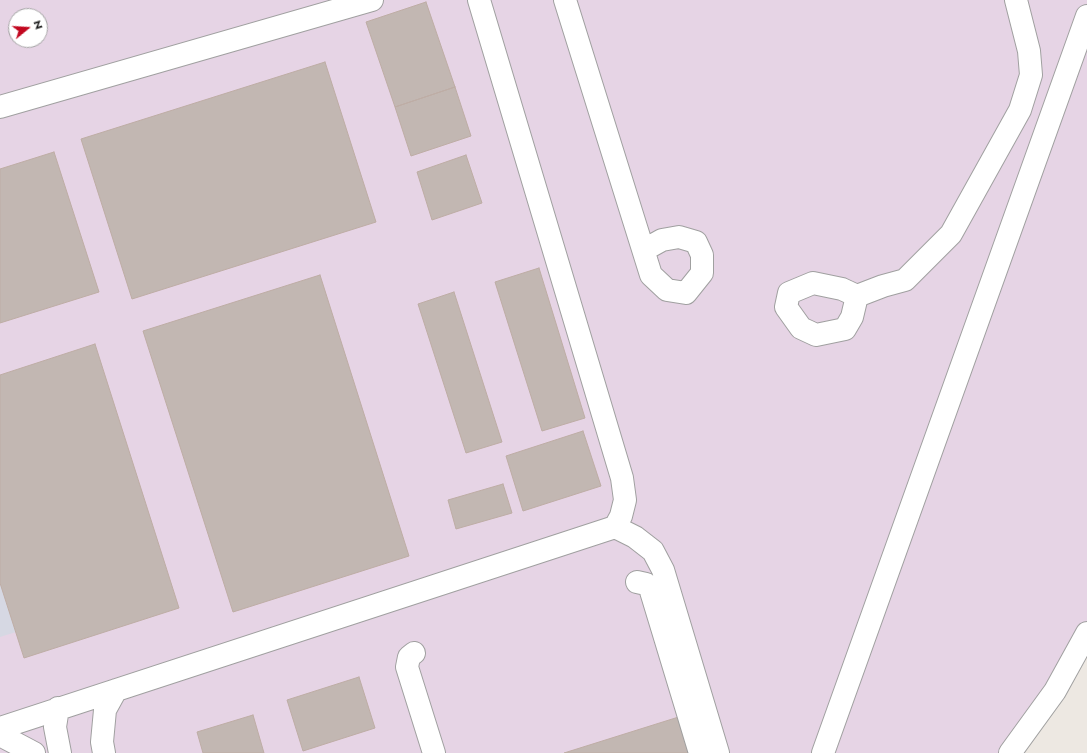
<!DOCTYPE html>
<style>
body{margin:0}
#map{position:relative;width:1087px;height:753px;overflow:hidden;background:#ede8e2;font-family:Jost,sans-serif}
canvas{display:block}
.north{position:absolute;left:8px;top:8px;width:40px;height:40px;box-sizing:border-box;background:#fff;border:1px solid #a4a4a4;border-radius:50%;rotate:72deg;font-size:11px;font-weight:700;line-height:16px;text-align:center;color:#1c1c1c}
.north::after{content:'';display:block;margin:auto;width:14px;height:18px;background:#c2071f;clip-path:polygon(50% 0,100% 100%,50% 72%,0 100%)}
</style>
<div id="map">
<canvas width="1087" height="753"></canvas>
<div class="north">N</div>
</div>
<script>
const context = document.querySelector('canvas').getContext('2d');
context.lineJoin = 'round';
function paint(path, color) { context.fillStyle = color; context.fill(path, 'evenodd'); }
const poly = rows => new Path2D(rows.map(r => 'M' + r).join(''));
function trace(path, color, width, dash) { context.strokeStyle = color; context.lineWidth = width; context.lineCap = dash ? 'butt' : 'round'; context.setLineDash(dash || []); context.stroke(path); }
paint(poly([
 [0,0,1087,0,1087,633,1010,753,0,753],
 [16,16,40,16,40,40,16,40]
]), '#e6d4e5');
paint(poly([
 [0,583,16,632,0,637]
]), '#d6d8e3');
const building = poly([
 [426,2,455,87,395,107,366,22,426,2],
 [325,62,376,222,132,299,81,139,325,62],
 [455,87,471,136,411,156,395,107,455,87],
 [54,152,99,292,0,323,0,169,54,152],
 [466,155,482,203,432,220,417,172,466,155],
 [539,268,585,418,542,431,495,282,539,268],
 [320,275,409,556,233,612,143,331,320,275],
 [454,292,502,442,466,453,418,304,454,292],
 [95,344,179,608,24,658,0,583,0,375,95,344],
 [583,431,601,486,523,511,506,456,583,431],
 [503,484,512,513,456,529,448,500,503,484],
 [359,677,375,728,303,751,287,700,359,677],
 [253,715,264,753,203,753,197,732,253,715],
 [685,715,697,753,564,753,685,715]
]);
paint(building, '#c2b7b2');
trace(building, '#beada5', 1);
const minor = poly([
 [565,0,651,275,667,290,686,293,702,273,702,255,696,242,679,237,662,240,644,250],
 [0,107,372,0],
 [857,296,852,317,845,329,816,335,801,328,786,307,789,293,813,283,842,289,857,296,883,286,905,280,951,234,1020,110,1031,75,1029,51,1016,0],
 [615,527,635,537,653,551,663,570,718,753],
 [637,582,646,584,650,588,700,753],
 [414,653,409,657,407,667,434,753],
 [58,708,55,727,60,753],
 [0,728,615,527,621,516,625,500,622,478,479,0],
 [0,735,34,753],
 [104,753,102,742,105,710,116,690],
 [823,753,1087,16],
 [1010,753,1055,691,1087,633]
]);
trace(minor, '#a0a0a0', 24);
trace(minor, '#fff', 22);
</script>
